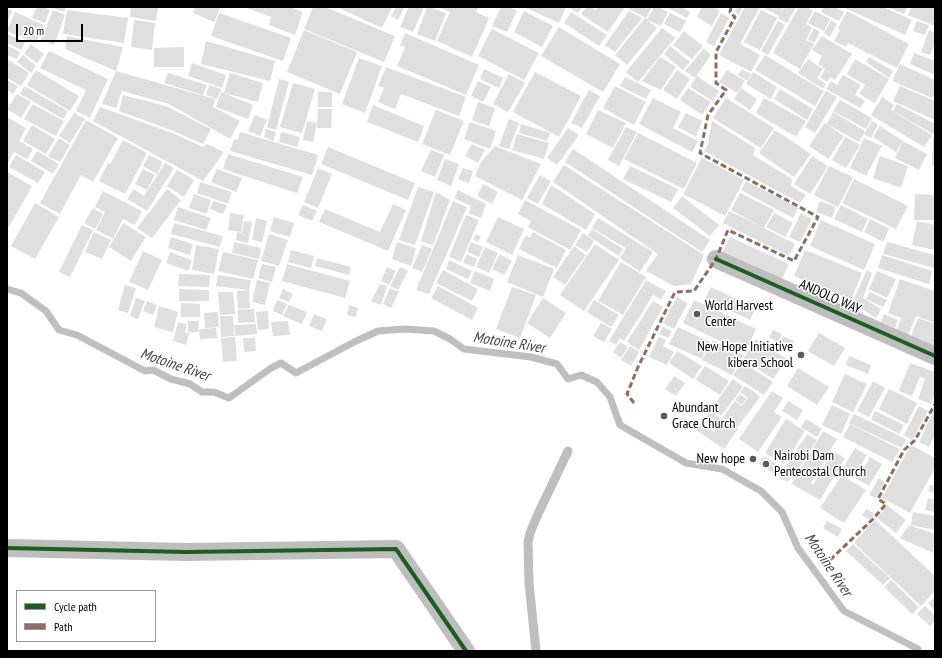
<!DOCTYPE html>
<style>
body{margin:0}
#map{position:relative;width:942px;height:658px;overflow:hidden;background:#fff;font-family:"PT Sans Narrow",sans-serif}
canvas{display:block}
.frame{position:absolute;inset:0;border:8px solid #000;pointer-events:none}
.legend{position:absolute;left:16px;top:590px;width:140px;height:52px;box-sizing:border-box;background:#fff;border:1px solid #999;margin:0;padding:5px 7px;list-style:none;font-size:12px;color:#000}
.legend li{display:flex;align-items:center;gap:8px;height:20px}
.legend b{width:20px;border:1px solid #999}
.scale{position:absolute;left:16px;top:24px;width:67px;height:18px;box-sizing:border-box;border:2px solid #000;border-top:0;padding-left:5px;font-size:12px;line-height:14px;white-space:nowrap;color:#000;-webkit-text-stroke:3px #fff;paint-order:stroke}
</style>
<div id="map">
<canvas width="942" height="658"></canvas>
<div class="frame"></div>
<ul class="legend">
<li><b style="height:5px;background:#1b5e20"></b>Cycle path</li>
<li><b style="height:5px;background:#8d6e63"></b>Path</li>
</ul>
<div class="scale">20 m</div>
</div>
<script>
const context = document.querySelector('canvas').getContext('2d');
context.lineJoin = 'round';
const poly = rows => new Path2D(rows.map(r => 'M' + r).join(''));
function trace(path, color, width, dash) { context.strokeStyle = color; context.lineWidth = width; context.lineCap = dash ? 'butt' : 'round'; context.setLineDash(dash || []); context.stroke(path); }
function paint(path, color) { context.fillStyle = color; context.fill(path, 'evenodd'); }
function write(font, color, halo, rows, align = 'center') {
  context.font = font + ' "PT Sans Narrow",sans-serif'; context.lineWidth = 3; context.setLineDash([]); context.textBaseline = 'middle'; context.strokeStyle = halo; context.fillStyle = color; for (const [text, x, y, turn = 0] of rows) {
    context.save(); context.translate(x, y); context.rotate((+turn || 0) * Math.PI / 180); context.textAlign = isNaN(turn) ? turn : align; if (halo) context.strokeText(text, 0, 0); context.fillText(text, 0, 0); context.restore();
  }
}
trace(poly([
 [7,289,21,293,46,311,59,330,77,335,145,371,153,370,171,379,190,384,202,392,214,392,229,398,271,368,281,363,296,373,354,342,378,331,405,329,434,331,450,339,464,349,531,357,557,364,568,379,581,375,597,382,610,397,620,425,686,463,722,469,761,491,782,512,798,548,844,611,918,649,918,651]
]), '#bfbfbf', 7);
paint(poly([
 [37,7,44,7,50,10,45,23,32,18],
 [50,7,66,7,64,12],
 [131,7,158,7,156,21,130,17],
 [195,7,220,7,214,22,193,13],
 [244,7,289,7,303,12,295,35,269,25,271,17],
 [313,7,325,7,395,36,384,62,304,29],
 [337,7,392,7,382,28],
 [396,7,404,8,398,20,391,16],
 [409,7,424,7,413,32,400,27],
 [427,7,430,7,446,13,435,41,417,34],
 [439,7,479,7,476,12,489,18,472,57,437,41,450,12],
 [501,7,509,7,517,11,507,32,492,26],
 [524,7,566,7,559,23],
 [572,7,582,7,578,13,571,9],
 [586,7,592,7,596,10,598,7,652,7,646,18,625,7,608,32,581,14],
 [654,7,658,7,668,12,661,26,647,20],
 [668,7,681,7,690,12,687,18,668,8],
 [702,7,713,7,720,11,712,26,697,17],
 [738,7,743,7,739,15,735,12],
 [745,7,760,7,740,44,760,55,751,72,719,55],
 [762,7,784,7,779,16],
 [785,7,796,7,787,23,778,18],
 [799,7,807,7,813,11,806,24,812,28,806,40,814,44,800,69,773,53],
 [823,7,834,7,844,12,839,21,821,12],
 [846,7,883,7,912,20,905,35,845,8],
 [887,7,907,7,904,14],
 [912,7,935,7,935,26,908,15],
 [7,8,12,11,7,23],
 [53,10,65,15,54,45,41,40],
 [67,10,128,18,124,43,63,34],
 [761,10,777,18,760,50,744,42],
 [524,11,553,26,542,47,514,32],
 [629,11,642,18,615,52,605,45],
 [815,11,830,19,824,31,808,23],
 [847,11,909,44,897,68,848,43,846,47,834,41,840,30,838,29],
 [15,12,44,25,36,43,7,31],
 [571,12,607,35,599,46,564,23],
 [219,13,291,38,283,61,211,36],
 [670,13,686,21,680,32,664,24],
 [721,13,729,18,714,46,706,42],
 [645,18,657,28,627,65,615,55],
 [134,20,155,23,152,50,131,47],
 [831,20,837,24,830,37,824,33],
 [778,21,785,25,768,55,761,51],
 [917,21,929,25,925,35,913,31],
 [559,27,620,64,603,92,541,56],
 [662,28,675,38,638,82,626,72],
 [814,28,820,32,814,43,808,39],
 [492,29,539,53,524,80,478,56],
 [304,30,357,52,340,94,287,72],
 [929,30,935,33,935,43,930,55,921,52],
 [684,31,703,46,692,59,673,45],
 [405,33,479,65,466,95,397,66,405,47,400,45],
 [8,34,25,42,21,50,7,43],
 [67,36,123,47,116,71,65,49],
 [822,36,852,54,835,80,830,77,827,82,820,77,825,69,818,64,822,56,812,50],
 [206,41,275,61,270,81,201,64],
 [31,44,44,54,37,63,24,54],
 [7,45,20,52,17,59,7,55],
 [670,46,690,62,683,70,664,54],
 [184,47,184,67,154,67,154,48],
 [704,48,711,55,695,78,685,71],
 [49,51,108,79,90,118,76,111,86,90,40,68],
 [914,53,935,61,935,75,910,64],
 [23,55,36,66,31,73,17,62],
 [765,55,824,91,815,106,755,70],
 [660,57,676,67,661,90,642,81],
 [869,57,893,71,889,78,866,62],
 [359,58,382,66,365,113,342,104],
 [7,59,29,73,21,86,7,78],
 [808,59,823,69,817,78,826,84,823,89,798,73],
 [855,59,889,79,875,103,859,94,865,85,847,74],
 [192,63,226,75,222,88,188,76],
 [900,64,935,80,935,92,932,98,892,81],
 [386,67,466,97,459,116,401,94,395,109,378,102,384,88,378,86],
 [484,69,503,78,499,88,480,79],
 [742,69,751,74,747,81,738,75],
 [36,70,79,96,70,111,27,85],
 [677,70,690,79,677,99,663,90],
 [727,70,745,81,737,93,719,82],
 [116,71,215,99,213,107,240,121,230,139,169,104,122,91,116,108,102,104],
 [535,72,581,96,559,137,513,112],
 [753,72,777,87,771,99,746,84],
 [168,73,207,85,203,95,164,83],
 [230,73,263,83,258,102,224,93],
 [509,74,525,83,508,112,493,104],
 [843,75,861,85,855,95,865,101,860,108,826,89,831,81,837,85],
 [697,76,719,91,713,101,690,87],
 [625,77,651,90,646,99,620,86],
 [279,79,289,82,276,130,267,127],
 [7,80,18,86,13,94,7,90],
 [478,81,491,87,483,102,471,96],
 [293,83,315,89,302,133,280,127],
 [209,85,221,89,217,99,206,95],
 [24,86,68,111,63,119,20,94],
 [615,86,646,102,634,125,603,108],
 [900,86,935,101,935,120,893,101],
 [688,88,711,102,702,115,680,100],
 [741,88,757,99,750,110,734,99],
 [780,89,813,109,807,120,774,99],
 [589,90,600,96,582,128,571,123],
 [826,91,837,97,815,133,805,127],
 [221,92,253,105,248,119,216,107],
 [318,92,332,92,332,107,318,107],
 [17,94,31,102,21,118,7,109],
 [123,95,166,106,211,129,203,144,171,130,119,111],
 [882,97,894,105,891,110,932,135,924,147,871,115],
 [653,98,681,112,673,128,698,141,692,152,639,124],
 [726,98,774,128,761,148,713,118],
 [764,98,806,121,796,137,756,113],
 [840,100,872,118,866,129,833,111],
 [478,102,495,108,489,126,472,120],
 [33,104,64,121,56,136,24,119],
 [897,104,935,124,935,131,933,134,893,111],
 [373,105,424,126,418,142,367,122],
 [100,107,172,133,203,147,207,144,224,152,203,181,93,121],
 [318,109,332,109,331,128,317,128],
 [436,110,464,121,450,155,422,144],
 [598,110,626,123,613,148,586,134],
 [833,112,865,131,859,142,827,124],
 [74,113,85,119,70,143,59,136],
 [686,113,702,121,696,137,678,127],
 [255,115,267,120,260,136,248,131],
 [7,117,26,128,19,141,33,149,27,159,14,152,7,164],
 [509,119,519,123,509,149,499,146],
 [86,120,118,138,93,182,81,175,60,214,40,203],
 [307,121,317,123,313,142,303,140],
 [712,121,755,148,753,155,792,179,791,186,806,195,800,203,704,151,708,144],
 [872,121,878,124,871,138,864,134],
 [470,122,496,131,490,149,464,139],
 [825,123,844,136,828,159,809,146],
 [521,124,550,133,547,141,519,133],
 [32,125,55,139,46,154,23,141],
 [880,126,903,141,896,152,873,137],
 [626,127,637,132,619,166,608,160],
 [568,128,579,135,557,165,547,158],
 [266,129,276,132,273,141,264,137],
 [775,130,811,154,794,177,759,153],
 [240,132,318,155,312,175,230,151,234,139,238,140],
 [281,132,300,137,297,147,279,142],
 [638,133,697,163,684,189,624,159],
 [517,134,549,143,544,159,512,150],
 [845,137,860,145,846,168,832,160],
 [59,138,70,145,60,162,48,156],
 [864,138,882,146,866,176,850,168],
 [933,139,935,139,935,165,932,165],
 [123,140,147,153,125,194,99,181,108,163,110,164],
 [903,141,927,154,919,170,895,158],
 [472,144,485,150,478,163,465,156],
 [495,146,541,164,522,200,475,176,481,162],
 [328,147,415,183,408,200,321,164],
 [573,149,710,240,702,252,565,162],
 [431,150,444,155,435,177,421,171],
 [37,151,59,164,53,174,31,161],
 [228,154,303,177,297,193,223,169],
 [16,155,45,172,38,183,9,167],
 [149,155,163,162,157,174,143,166],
 [812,156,828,166,810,194,794,184],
 [880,156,908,166,901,188,873,178],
 [702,158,744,180,725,216,683,194],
 [445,159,459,164,451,186,437,180],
 [165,163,174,168,147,211,127,199,134,189,144,196],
 [564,165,704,255,691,284,674,286,646,271,658,254,553,182],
 [630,166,678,189,671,202,623,179],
 [829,166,853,177,838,207,814,195],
 [318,168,332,174,318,208,304,202],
 [463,168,473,171,469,183,458,179],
 [143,169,155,175,147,190,135,184],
 [217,169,242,178,236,192,211,182],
 [177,170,194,180,184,197,167,186],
 [7,172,32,186,9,227,7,226],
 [540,175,551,181,538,204,527,198],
 [854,179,908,206,896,229,842,203],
 [746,181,798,208,793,218,741,190],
 [200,182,232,192,228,204,197,193],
 [483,184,498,192,492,204,477,196],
 [551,185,595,214,586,230,542,204],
 [418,187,434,192,415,245,399,240],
 [167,189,181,200,152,238,137,228],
 [458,190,486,204,481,218,469,213,471,206,454,198],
 [103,191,142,211,135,225,123,219,113,239,96,230,105,212,95,207],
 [436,192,450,200,433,245,421,241],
 [740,193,774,210,764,228,795,244,789,256,723,223,729,211,760,226,731,210],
 [194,194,211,200,207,214,189,208],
 [915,194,935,195,935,220,914,220],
 [682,196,719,225,710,236,673,208],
 [525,200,581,230,570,250,528,227,531,221,518,214],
 [213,201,227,205,223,214,210,209],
 [453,201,467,207,429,294,416,290],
 [820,201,836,207,832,218,816,212],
 [35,203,59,217,35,259,11,246],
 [393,204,406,210,388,251,319,222,325,209,380,232],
 [303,205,317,211,312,221,298,215],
 [841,205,868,219,862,232,834,219],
 [178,207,211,218,206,230,174,220],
 [93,208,103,214,95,229,84,223],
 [230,213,244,215,241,232,228,230],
 [774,213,793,223,785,237,766,227],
 [801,213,812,219,800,242,789,237],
 [466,215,479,220,461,262,449,257],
 [274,217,294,223,290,237,270,231],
 [498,217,524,229,512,255,486,242],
 [256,218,267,221,262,242,252,240],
 [598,218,653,252,640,272,620,258,626,248,592,228],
 [870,219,889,229,883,242,864,232],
 [821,220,875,244,864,270,810,246],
 [244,221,252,222,248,243,236,240,237,232,242,233],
 [917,221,935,225,935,250,912,245],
 [123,223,146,237,131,261,109,247],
 [174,223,223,236,220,247,171,234],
 [82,225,93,230,70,277,59,272],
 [592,229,623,249,619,256,588,236],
 [94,232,111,240,102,259,85,252],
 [533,232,566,250,557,268,519,249,526,235,530,238],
 [583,233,594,241,587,252,575,245],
 [269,234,288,240,279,266,261,261],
 [476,234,481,236,478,242,473,240],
 [171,237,193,244,190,255,168,248],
 [730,237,789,264,781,281,722,253],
 [234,242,261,248,259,259,232,253],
 [397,242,416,248,411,266,392,259],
 [471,242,483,247,479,257,467,252],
 [887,242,935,255,935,268,883,254],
 [595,244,619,260,584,311,560,295],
 [196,245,219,249,214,274,192,270],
 [422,245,432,249,422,272,412,268],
 [574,246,586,255,565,285,553,277],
 [485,247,498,253,489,273,476,267],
 [291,250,314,256,311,268,288,262],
 [805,250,862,273,851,300,794,276],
 [143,251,162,260,148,290,129,282],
 [170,252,192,260,188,271,166,263],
 [223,252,258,260,253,279,218,271],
 [467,254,477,259,474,267,463,263],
 [500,254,512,261,504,275,492,269],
 [518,255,554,269,543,297,507,282],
 [882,255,932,271,929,284,878,268],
 [317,258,351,267,349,275,315,266],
 [449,260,472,271,468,279,446,269],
 [621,262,646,277,623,315,598,301],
 [262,264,276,267,272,282,258,278],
 [287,264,350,281,345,298,282,281],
 [387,267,396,271,389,285,381,281],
 [400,267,408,271,398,290,390,286],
 [443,270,478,289,472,301,436,283],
 [867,270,872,273,863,298,881,309,876,318,852,303],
 [475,271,494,279,490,291,470,283],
 [877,271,896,279,887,298,869,289],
 [179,274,210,275,209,287,178,286],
 [218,275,251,280,249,290,216,286],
 [900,279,935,291,935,323,916,316,908,336,896,332,901,318,888,313],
 [257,280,270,283,265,305,252,302],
 [646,280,666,291,661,300,653,295,624,341,620,338,616,345,609,341],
 [380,284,387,286,381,305,371,301],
 [125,285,136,288,128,313,118,310],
 [438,286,478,308,472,320,431,298],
 [512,287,536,295,520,338,496,329],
 [711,287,756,308,750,320,705,299],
 [390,288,399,292,391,308,383,304],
 [179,289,209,290,209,301,179,301],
 [283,289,293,294,289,302,279,298],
 [249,290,250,308,238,309,237,291],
 [218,292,233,292,235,314,220,315],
 [870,292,887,300,883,307,866,299],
 [677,297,688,303,674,329,663,323],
 [136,298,145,301,138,319,130,316],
 [543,298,566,313,550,338,527,323],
 [277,300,287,304,282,315,273,311],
 [594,300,619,315,611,327,587,312],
 [694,300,756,329,745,353,683,323],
 [147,301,157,305,153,315,143,311],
 [653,301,663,307,639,350,627,342],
 [181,303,200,304,200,317,181,317],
 [289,305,307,312,302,324,283,316],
 [349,305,358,308,356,317,347,315],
 [159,306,178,312,173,332,154,327],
 [254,309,255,322,238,323,238,310],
 [268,311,269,329,258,330,256,312],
 [218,312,219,327,205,328,204,313],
 [314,314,327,319,322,331,309,326],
 [884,314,898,320,895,328,881,322],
 [220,316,233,316,234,336,221,337],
 [918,318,935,324,935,348,910,339],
 [188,321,199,321,198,332,188,332],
 [288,321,290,335,273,336,271,322],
 [178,322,187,324,185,332,189,333,186,345,173,341],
 [601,323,612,329,604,342,593,336],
 [256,324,257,334,235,336,234,325],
 [663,327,672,331,668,338,659,334],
 [678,327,710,342,702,359,669,344],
 [216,328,217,338,200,339,199,329],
 [773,330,782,334,778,342,769,337],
 [819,333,845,348,834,366,808,351],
 [783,336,794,341,792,346,781,341],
 [235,337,237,361,223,362,221,338],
 [659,337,666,340,663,346,674,352,667,365,649,357],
 [243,338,255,338,256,351,244,352],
 [756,339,787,359,773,379,743,359],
 [713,340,743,355,732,375,702,360],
 [620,342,628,347,621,358,613,352],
 [630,346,639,352,631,366,621,360],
 [677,351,702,366,693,379,669,363],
 [849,356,871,365,868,374,846,365],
 [742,362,773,382,764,395,733,375],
 [910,363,935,372,935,393,931,404,918,399,925,379,920,377,912,396,899,391],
 [705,366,729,381,720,395,696,380],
 [798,368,829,387,817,405,787,386],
 [845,374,867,384,853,412,832,402],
 [674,376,685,383,676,396,665,389],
 [733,379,743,387,721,416,711,409],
 [873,381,885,388,869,417,857,411],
 [745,386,753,391,748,398,740,392],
 [889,389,917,403,907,424,879,409],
 [753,391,760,397,737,428,723,417,735,401,742,406],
 [772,391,783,398,774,412,782,417,758,452,739,439],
 [740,394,746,399,742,405,735,400],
 [788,401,803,410,797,420,782,411],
 [832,405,850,414,841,434,822,425],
 [919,406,928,411,912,440,904,435],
 [935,408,935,435,929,447,919,442],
 [711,411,722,419,715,427,705,419],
 [875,411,904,425,899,434,871,419],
 [854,414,906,439,902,448,849,423],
 [723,419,738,429,724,449,696,430,701,423,714,432],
 [786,419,805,431,784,464,765,453],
 [806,419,822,429,817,437,801,427],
 [850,424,900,449,892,462,843,437],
 [823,431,837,439,811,483,813,485,833,451,845,458,820,500,792,484],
 [807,434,817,440,796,473,786,467],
 [911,445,935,458,935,468,910,513,882,498],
 [855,448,867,455,854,477,842,470],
 [764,456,783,468,778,476,759,464],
 [870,457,882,464,869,486,857,479],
 [785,470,793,475,788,482,780,478],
 [842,475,866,490,844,523,820,508],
 [879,478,885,482,876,498,869,495],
 [930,485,935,486,935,493,928,491],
 [928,498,935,500,935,512,925,510],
 [887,505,906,520,896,533,877,518],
 [866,509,874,513,870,520,862,515],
 [913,512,935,516,935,530,911,525],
 [875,520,935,576,935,591,921,606,855,544,855,541],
 [827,521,842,529,838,537,823,528],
 [909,525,935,534,933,553,900,538],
 [853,544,890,578,883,585,846,551],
 [891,580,919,607,912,614,884,587],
 [935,597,935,611,928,603],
 [925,606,935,616,935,621,930,626,917,614]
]), '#dfdfdf');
trace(poly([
 [536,651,529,583,528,543,530,533,538,514,568,451]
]), '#bebebe', 9);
trace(poly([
 [716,259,935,356],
 [7,548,186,552,396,549,466,651]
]), '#bebebe', 18);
trace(poly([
 [634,403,627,394,638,367,675,292,694,291,716,259,728,230,794,261,818,217,700,153,708,115,726,90,716,83,716,52,735,17,730,12,731,7],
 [830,560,873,519,886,504,878,499,904,450,915,440,935,404]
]), '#8d6e63', 3, [6, 3]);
trace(poly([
 [716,259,935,356],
 [7,548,186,552,396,549,466,651]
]), '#1b5e20', 4);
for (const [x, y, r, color] of [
 [697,314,4,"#595959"],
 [801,355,4,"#595959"],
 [664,416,4,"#595959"],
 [753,459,4,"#595959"],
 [766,464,4,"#595959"]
]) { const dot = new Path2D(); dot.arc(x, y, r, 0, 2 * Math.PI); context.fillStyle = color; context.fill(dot); trace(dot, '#fff', 1.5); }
write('14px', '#000', '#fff', [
 ["ANDOLO WAY",830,297,24]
]);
write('14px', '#000', '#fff', [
 ["World Harvest",705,306],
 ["Center",705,322],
 ["New Hope Initiative",793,347,"right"],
 ["kibera School",793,363,"right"],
 ["Abundant",672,408],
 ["Grace Church",672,424],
 ["Nairobi Dam",774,456],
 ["Pentecostal Church",774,472],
 ["New hope",745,459,"right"]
], 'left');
write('italic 15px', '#444', '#fff', [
 ["Motoine River",509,343,9],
 ["Motoine River",175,365,19],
 ["Motoine River",828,565,56]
]);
</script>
